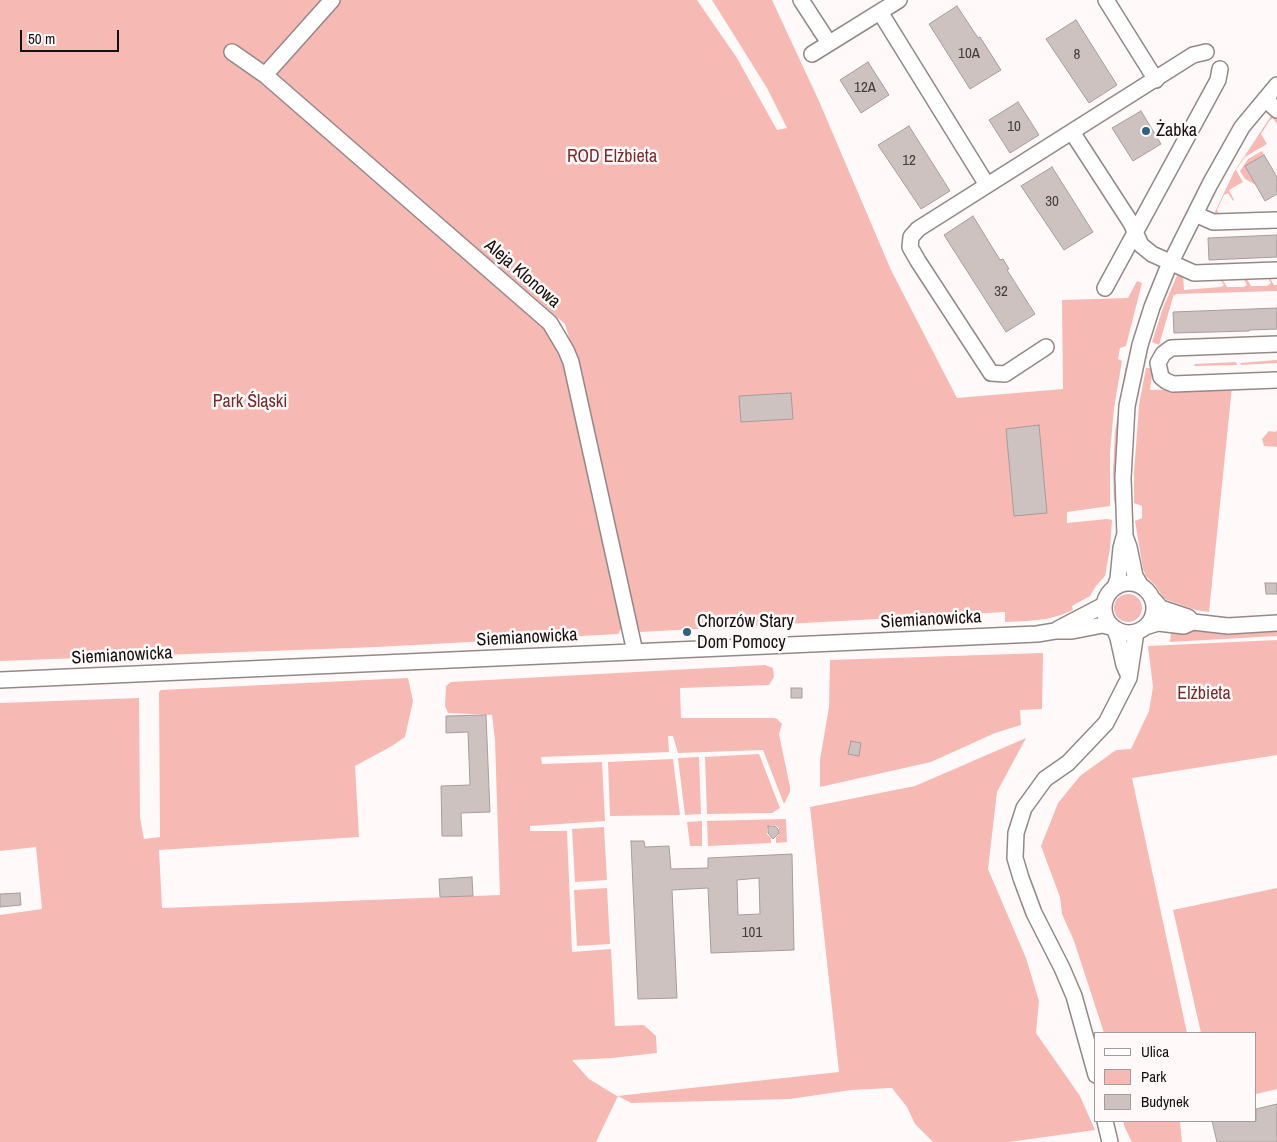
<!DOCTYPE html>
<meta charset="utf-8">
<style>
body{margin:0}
#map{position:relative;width:1277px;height:1142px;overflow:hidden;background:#fffaf9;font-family:"Archivo Narrow",sans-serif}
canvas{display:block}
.legend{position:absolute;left:1094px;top:1032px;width:162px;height:90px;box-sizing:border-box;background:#fffaf9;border:1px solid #a19d9c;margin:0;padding:6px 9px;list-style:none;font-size:15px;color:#151110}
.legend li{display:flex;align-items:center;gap:10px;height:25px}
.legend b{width:25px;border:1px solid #a19d9c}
.scale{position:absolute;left:20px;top:30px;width:99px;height:22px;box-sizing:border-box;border:2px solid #151110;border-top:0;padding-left:6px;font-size:15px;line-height:18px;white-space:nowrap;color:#151110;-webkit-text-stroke:4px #fffaf9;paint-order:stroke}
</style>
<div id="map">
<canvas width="1277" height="1142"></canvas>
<ul class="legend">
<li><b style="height:6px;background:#fff"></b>Ulica</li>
<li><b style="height:14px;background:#f7b9b4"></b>Park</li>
<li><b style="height:14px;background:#cec2c0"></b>Budynek</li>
</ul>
<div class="scale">50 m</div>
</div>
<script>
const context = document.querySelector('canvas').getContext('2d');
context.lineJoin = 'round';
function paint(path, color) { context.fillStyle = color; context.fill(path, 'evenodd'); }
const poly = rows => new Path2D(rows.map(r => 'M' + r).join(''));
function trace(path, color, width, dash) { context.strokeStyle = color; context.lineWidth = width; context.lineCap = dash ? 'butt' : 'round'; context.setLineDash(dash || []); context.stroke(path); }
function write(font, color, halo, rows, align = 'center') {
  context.font = font + ' "Archivo Narrow",sans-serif'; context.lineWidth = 5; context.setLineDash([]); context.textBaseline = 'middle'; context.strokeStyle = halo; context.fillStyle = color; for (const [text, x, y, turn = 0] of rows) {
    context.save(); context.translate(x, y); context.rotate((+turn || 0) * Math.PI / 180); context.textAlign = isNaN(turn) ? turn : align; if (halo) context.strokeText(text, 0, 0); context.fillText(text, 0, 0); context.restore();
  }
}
paint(poly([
 [0,0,326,0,264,68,546,326,561,353,568,381,594,507,622,627,618,634,377,647,0,661],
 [334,0,697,0,737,58,777,130,787,128,767,88,712,0,772,0,819,101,891,270,957,398,1063,389,1062,300,1128,298,1137,281,1142,283,1126,346,1120,348,1118,359,1122,361,1114,408,1110,453,1110,506,1067,512,1067,523,1107,519,1112,520,1110,548,1105,576,1096,586,1090,596,1072,606,1073,610,1061,615,1046,619,1027,621,1005,622,1005,612,640,632,626,586,572,347,565,324,270,72],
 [1273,113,1277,117,1277,124,1273,118,1270,120,1261,134,1267,144,1245,157,1236,170,1243,182,1229,190,1234,200,1233,201,1228,193,1224,195,1217,210,1221,218,1213,216,1234,172],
 [1262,151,1264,155,1246,166,1256,185,1245,179,1240,171,1248,159],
 [1178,273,1183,274,1184,290,1221,287,1224,285,1218,277,1221,277,1227,287,1243,287,1247,285,1242,276,1245,276,1251,286,1267,286,1271,283,1266,275,1268,275,1274,285,1277,285,1277,291,1176,294,1174,296,1174,294,1159,345,1152,342,1163,308],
 [1277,360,1277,363,1241,365,1240,363],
 [1236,362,1237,365,1194,366,1195,364],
 [1126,365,1127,372,1119,424,1117,496,1114,503,1113,470,1115,431],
 [1146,368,1153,368,1150,390,1232,387,1209,612,1196,610,1167,600,1163,597,1155,585,1146,576,1143,569,1135,521,1142,518,1142,506,1134,503,1134,473,1139,405],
 [1277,430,1277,447,1264,446,1262,439,1269,431,1275,432],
 '1114 608a14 14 0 1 1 28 0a14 14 0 1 1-28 0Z',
 [1175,629,1218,633,1277,631,1277,636,1170,642,1171,632],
 [1277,640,1277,755,1132,778,1187,1033,1104,1033,1074,941,1062,914,1060,897,1041,846,1058,803,1080,776,1116,750,1131,749,1149,711,1153,687,1148,646],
 [1043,653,1042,709,1020,710,1021,725,995,733,931,762,820,787,820,760,829,707,830,660],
 [765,665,773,668,774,677,769,685,680,688,681,718,774,718,777,719,782,724,779,734,790,787,790,792,784,804,763,750,678,753,673,736,668,736,669,752,541,757,542,764,602,762,605,821,530,826,530,831,567,831,572,952,611,949,615,1026,644,1025,656,1036,657,1053,612,1058,572,1060,589,1079,617,1096,839,1072,810,807,915,786,1026,738,997,792,988,869,1026,958,1039,1001,1036,1033,1080,1096,1095,1130,1009,1142,933,1142,915,1124,907,1107,892,1088,851,1090,790,1099,631,1103,618,1096,596,1142,0,1142,0,915,42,909,36,847,0,851,0,703,139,698,140,818,144,839,160,837,159,692,161,690,408,678,413,701,405,737,392,746,355,766,359,837,159,850,162,908,500,895,495,740,492,715,448,713,445,706,446,686,451,682],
 [759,754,780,808,772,813,707,814,705,757],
 [699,757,701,814,685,815,678,758],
 [673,759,680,815,610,816,608,762],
 [786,819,787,842,776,843,776,837,779,834,779,828,775,825,770,825,767,829,767,834,771,838,771,843,708,846,707,821],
 [702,821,702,846,690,846,687,822],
 [604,827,607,880,575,882,572,829],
 [607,888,610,944,577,946,574,890],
 [1277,888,1277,1089,1256,1094,1256,1033,1201,1033,1173,910],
 [1123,1121,1180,1121,1182,1142,1132,1142,1125,1128]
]), '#f7b9b4');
const building = poly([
 [957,6,978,38,980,37,1001,70,970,89,929,24,957,6],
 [1076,20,1117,85,1089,103,1046,39,1076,20],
 [868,62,889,95,861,113,840,80,868,62],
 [1018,102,1039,135,1010,153,989,120,1018,102],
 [1141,111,1161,144,1133,161,1112,128,1141,111],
 [909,126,950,191,921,209,878,145,909,126],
 [1264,155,1277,177,1277,194,1265,201,1245,166,1264,155],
 [1052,167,1093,232,1064,250,1021,186,1052,167],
 [973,216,1000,260,1003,259,1009,269,1007,270,1035,314,1006,332,944,235,973,216],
 [1277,235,1277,257,1209,260,1208,238,1277,235],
 [1277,308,1277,329,1249,330,1249,331,1174,333,1173,312,1277,308],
 [791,393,793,419,741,422,739,396,791,393],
 [1039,425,1047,513,1014,516,1006,429,1039,425],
 [1265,583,1277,583,1277,594,1266,594,1265,583],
 [791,688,802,688,802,698,791,698,791,688],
 [486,715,490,812,461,813,462,836,442,836,441,786,470,785,468,732,446,733,446,716,486,715],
 [851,741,861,743,859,756,848,754,851,741],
 [768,826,775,826,778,829,779,833,773,839,768,833,768,826],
 [631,841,644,841,645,847,669,846,671,869,708,868,708,858,792,854,794,950,711,953,708,888,672,890,677,998,638,999,631,841],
 [759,878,760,914,738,915,737,880,759,878],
 [472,877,473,896,440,897,439,879,472,877],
 [20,893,21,905,0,907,0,894,20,893],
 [1277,1104,1277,1142,1217,1142,1212,1121,1256,1121,1256,1109,1277,1104]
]);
paint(building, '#cec2c0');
trace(building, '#a89c9b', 1);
const minor = poly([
 [801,0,829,43],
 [1106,0,1156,80],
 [880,12,987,185],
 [232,52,265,75,550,323,566,350,571,362,635,652],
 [812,54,899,0],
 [265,75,332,0],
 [1265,99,1277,110],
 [1072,132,1131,223,1141,245,1152,254,1194,273,1277,270],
 [1195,214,1213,222,1277,220],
 [1105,288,1218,80,1220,69],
 [1277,344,1171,348,1163,354,1158,363,1161,377,1166,381,1173,384,1277,380],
 [1046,347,1005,374,991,373,918,261,910,247,911,237,918,229,1193,55,1206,52],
 '1104 608a25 25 0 1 1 50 0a25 25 0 1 1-50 0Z',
 [1141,586,1135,576,1129,547,1125,536,1123,478,1127,406,1140,345,1152,307,1167,270,1210,184,1242,127,1277,85],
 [1115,587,1118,579,1121,548,1124,537],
 [1152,598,1161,608,1188,617,1193,622],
 [1145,627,1158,623,1184,626,1193,622,1228,626,1277,623],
 [1114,628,1118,638,1124,665,1128,674],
 [1058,629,1104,605],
 [0,680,1037,634,1055,631,1072,631,1103,625,1114,628],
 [1096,1075,1074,996,1062,968,1034,913,1021,878,1015,858,1016,833,1024,808,1045,779,1068,763,1106,723,1129,678,1136,632],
 [1105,1121,1110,1142]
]);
trace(minor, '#948887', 18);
trace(minor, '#fff', 15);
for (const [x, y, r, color] of [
 [1146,131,5,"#2e627f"],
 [687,632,5,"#2e627f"]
]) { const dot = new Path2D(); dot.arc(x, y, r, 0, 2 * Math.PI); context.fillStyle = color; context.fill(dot); trace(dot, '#fffaf9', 2); }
write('15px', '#433d3c', null, [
 ["10A",969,54],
 ["8",1077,55],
 ["12A",865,88],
 ["10",1014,127],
 ["12",909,161],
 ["30",1052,202],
 ["32",1001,292],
 ["101",752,933]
]);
write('18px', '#151110', '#fffaf9', [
 ["Żabka",1156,131],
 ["Chorzów Stary",697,622],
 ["Dom Pomocy",697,643]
], 'left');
write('18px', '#752c2a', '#fffaf9', [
 ["ROD Elżbieta",612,157],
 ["Park Śląski",250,402],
 ["Elżbieta",1204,694]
]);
write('18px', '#151110', '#fffaf9', [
 ["Aleja Klonowa",522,274,41],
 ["Siemianowicka",931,620,-3],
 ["Siemianowicka",527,638,-3],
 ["Siemianowicka",122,656,-3]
]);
</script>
